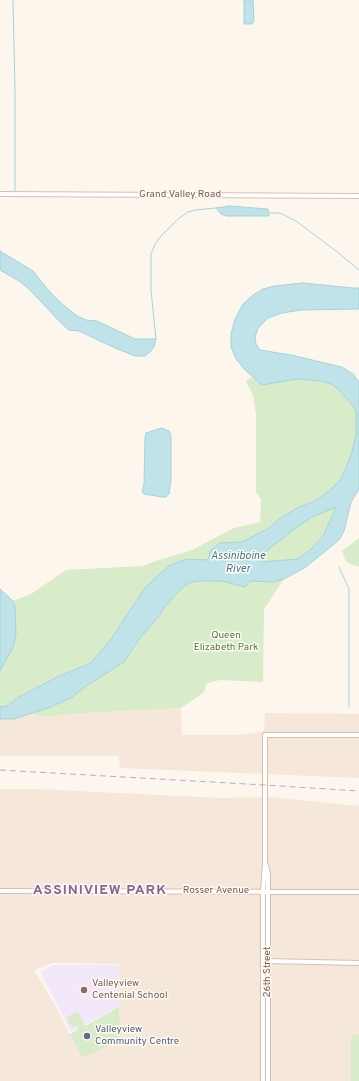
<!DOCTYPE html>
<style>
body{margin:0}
canvas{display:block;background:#fdf6ec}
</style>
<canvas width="359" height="1081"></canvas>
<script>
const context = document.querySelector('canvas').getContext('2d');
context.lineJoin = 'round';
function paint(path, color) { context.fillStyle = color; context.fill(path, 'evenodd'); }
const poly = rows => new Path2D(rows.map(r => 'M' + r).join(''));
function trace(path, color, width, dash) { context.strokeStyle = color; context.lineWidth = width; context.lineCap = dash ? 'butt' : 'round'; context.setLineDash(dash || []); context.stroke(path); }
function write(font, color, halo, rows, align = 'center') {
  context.font = font + ' Overpass,sans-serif'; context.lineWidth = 3; context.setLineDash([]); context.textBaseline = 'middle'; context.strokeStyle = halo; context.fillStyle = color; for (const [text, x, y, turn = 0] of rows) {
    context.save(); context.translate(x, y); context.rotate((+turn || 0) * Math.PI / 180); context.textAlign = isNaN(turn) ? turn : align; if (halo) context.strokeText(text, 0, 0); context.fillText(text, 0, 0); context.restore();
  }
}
paint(poly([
 [181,708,182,735,238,735,264,731,265,713,359,714,359,778,120,768,119,756,0,756,0,719,14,719,32,713,41,717,86,713],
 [0,789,37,789,221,798,269,797,359,806,359,1035,353,1035,351,1037,351,1081,0,1081],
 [52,963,119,964,120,1040,82,1058,55,1005,34,970]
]), '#f5e8da');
paint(poly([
 [53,965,119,965,119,1007,71,1032,40,972]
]), '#f3e8fa');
paint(poly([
 [252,377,262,385,297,379,321,381,331,384,339,390,352,405,356,411,356,435,351,456,340,480,328,492,315,501,299,507,279,519,269,528,242,542,220,543,213,548,209,555,209,558,207,560,187,559,170,565,156,577,144,589,111,639,91,663,59,676,17,698,7,706,0,707,0,671,3,665,15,606,13,601,31,594,66,570,142,566,156,561,192,550,234,528,260,522,261,499,256,492,256,414,253,395,246,381],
 [336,507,323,536,310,550,297,559,263,563,262,560,265,552,297,527,312,517],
 [359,538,359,566,356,566,350,564,346,561,342,551],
 [284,579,264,609,263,682,220,680,204,684,207,684,203,693,181,708,86,713,41,717,32,713,48,708,71,698,131,653,140,638,160,615,164,608,178,592,186,585,192,582,211,581,222,581,245,586,250,581,274,582],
 [119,1007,121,1040,82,1058,70,1034,79,1029,77,1025,73,1027,69,1023,67,1017,78,1011,85,1026],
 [353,1035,359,1035,359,1081,351,1081,351,1037]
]), '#d8ecc9');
const water = poly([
 [244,0,253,0,254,21,252,24,244,24,244,0],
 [229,206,268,209,269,216,226,216,221,214,216,208,229,206],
 [0,251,33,271,50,292,60,302,77,316,86,320,97,321,135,339,156,339,154,347,150,352,145,356,135,356,115,348,79,331,69,330,61,323,29,289,19,281,0,270,0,251],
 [303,283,353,288,359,288,359,309,301,310,282,313,268,318,258,328,255,337,256,344,260,350,291,355,342,367,353,374,359,382,359,489,351,502,344,531,339,540,306,567,284,579,274,582,250,581,245,587,222,581,200,581,192,582,186,585,178,592,164,608,160,615,140,638,124,662,85,687,71,698,48,708,14,719,0,719,0,707,7,706,17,698,59,676,91,663,111,639,144,589,156,577,170,565,187,559,207,560,209,558,210,551,220,543,242,542,269,528,279,519,299,507,315,501,328,492,340,480,351,456,356,435,356,411,352,405,339,390,331,384,321,381,297,379,262,385,245,370,236,359,231,347,231,334,235,319,243,304,253,295,263,289,274,286,303,283],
 [336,507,323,536,310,550,297,559,263,562,262,560,265,552,297,527,312,517,336,507],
 [162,428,169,431,171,436,171,480,169,494,166,497,162,497,144,494,142,492,144,484,145,438,146,433,162,428],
 [0,589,13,601,15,606,16,635,13,647,0,671,0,589]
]);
paint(water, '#bfe3e8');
trace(water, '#a5d3da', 1);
trace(poly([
 [13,0,15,91,15,191],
 [269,213,280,213,296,221,336,251,359,270],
 [156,339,151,290,151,254,155,244,161,236,178,219,188,212,196,210,216,208],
 [339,567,349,589,349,707]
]), '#a5d3da', 1);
const secondary = poly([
 [0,194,359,196],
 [266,865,268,874,268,1081],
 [0,891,359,892],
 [267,961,359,963],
 [263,1081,263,891,265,863,265,735,359,735]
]);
trace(secondary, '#d6c0b0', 6);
trace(secondary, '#fff', 4);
trace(poly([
 [0,770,264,785,359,791]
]), '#b9a8c9', 1, [6, 4]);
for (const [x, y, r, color] of [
 [84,990,4,"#8d6e63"],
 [87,1036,4,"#5c6f8a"]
]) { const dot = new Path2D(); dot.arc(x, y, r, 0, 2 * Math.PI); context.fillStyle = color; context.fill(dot); trace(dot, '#fffaf3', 1.5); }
write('10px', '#7a5c4d', '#fffaf3', [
 ["Grand Valley Road",180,195],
 ["Rosser Avenue",216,891],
 ["26th Street",268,972,-90]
]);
write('10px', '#537a41', '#fffaf3', [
 ["Queen",226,636],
 ["Elizabeth Park",226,648]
]);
write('10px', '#785e54', '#fffaf3', [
 ["Valleyview",92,984],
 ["Centenial School",92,996]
], 'left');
write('10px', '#4e5e75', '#fffaf3', [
 ["Valleyview",95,1030],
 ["Community Centre",95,1042]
], 'left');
write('italic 11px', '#437c86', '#fffaf3', [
 ["Assiniboine",238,557],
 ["River",238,570]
]);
context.letterSpacing = '1px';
write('bold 14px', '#846695', '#fffaf3', [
 ["ASSINIVIEW PARK",100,891]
]);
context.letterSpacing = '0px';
</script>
